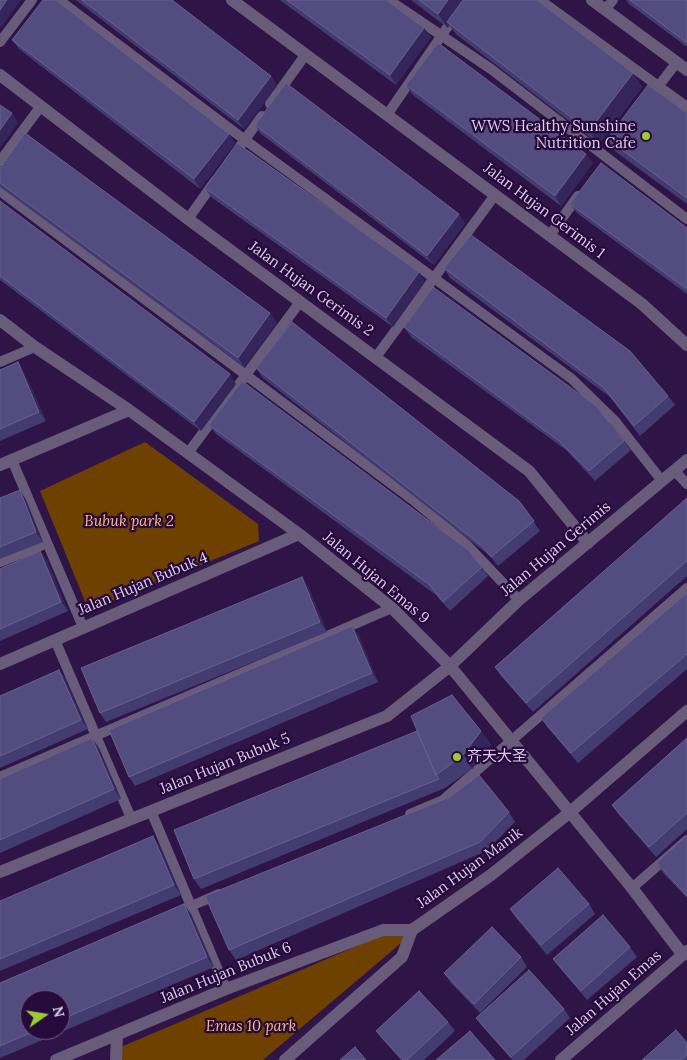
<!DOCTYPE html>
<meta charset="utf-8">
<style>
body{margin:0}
#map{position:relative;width:687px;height:1060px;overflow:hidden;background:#2f1547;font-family:Lora,serif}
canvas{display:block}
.north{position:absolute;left:20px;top:990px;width:50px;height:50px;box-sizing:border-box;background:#260a3c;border:1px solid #6e5883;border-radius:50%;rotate:77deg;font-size:14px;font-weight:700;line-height:20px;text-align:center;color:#dbcded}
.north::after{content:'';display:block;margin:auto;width:18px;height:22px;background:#9dca31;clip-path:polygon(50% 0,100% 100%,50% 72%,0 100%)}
</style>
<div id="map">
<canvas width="687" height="1060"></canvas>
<div class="north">N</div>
</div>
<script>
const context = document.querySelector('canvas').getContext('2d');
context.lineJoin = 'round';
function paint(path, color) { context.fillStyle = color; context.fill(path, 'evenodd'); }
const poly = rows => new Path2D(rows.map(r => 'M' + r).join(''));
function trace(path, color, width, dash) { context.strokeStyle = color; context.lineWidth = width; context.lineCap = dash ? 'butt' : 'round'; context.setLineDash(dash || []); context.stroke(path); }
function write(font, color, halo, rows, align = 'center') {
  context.font = font + ' Lora,"Noto Sans SC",serif'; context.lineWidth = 4.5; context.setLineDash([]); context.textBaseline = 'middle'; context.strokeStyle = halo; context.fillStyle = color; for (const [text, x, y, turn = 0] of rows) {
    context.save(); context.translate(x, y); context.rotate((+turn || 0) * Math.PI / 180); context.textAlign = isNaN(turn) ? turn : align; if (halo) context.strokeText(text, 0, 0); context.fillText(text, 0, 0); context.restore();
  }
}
paint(poly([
 [145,442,258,524,259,541,89,611,40,491],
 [439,911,263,1060,120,1060,121,1047]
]), '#6f4101');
trace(poly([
 [59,0,245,140,572,379,615,421,662,481],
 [389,0,491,69,687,219],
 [540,0,687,107],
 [605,10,613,0],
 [0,42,32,0],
 [647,101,677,62],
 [270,104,306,54],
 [387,115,466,0],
 [241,145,262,116],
 [0,161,41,106],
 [0,191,413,500,466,544,519,600],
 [188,219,215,181],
 [550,235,578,196],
 [376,357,495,195],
 [0,362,35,347],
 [188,453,300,302],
 [12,460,83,627],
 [675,471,687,484],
 [0,562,47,543],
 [55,640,131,818],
 [0,777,392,608],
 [151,811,226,989],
 [410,814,443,800,687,588],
 [632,888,687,840],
 [175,913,219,894]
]), '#695b7a', 10);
trace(poly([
 [232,0,642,304,687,345],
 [592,0,687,70],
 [0,75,188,219,529,471,588,543],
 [0,320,35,347,129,410,299,534,392,608,450,666,632,888,683,955],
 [0,465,129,410],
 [0,664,299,534],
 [0,872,387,716,450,666,519,600,687,460],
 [56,1060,226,989,383,930,412,930],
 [116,1060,117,1035],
 [285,1060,402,957,412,930,491,875,569,813,687,711]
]), '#695b7a', 12);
trace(poly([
 [561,1060,687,951]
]), '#695b7a', 12);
paint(poly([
 [76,0,172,0,271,76,277,86,244,129],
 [280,0,386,0,424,28,431,37,396,85],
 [411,0,537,0,642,87,599,144,457,35,449,25,448,28],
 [626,0,687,0,687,47,629,4],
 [12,40,235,143,200,189,19,49],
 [406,85,593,163,561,206,413,95],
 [687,113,687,204,616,152,607,139],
 [255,125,465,223,434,265,261,134],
 [0,168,270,313,277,323,244,367,0,187],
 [205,188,425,282,393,327,211,197],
 [0,201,236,384,201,431,0,280],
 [570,204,687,228,687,294,577,213],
 [444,268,668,396,675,405,640,436,610,397,450,278],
 [404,327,624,441,631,450,595,481,566,450,411,337],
 [256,368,519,501,540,531,498,566,490,556,263,378],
 [0,370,24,372,46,421,0,441],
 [209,425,482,567,488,576,450,611,436,595,216,434],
 [20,490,26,500,43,542,0,559,0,498],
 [687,498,687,576,533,712,501,676,495,667],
 [40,551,47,561,68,611,0,641,0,569],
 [308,586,327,632,106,722,100,713],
 [687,593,687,669,578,763,548,728,541,718],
 [352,626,359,636,378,682,135,786,129,777],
 [59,670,66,679,88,729,0,768,0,696],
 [481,731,491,745,472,769,445,788,201,889,194,879],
 [92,738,99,748,121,799,0,853,0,779],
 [687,738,687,829,656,857,619,815,612,805],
 [450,797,509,812,515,822,486,851,236,960,229,950],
 [687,835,687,898,663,873,657,863],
 [160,846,181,895,0,971,0,901],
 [589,904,595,914,547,955,516,918,510,909],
 [191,914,214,967,0,1058,0,983],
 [60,1000,60,1030,30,1030],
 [630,947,637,957,587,1000,560,968,553,959],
 [521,957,527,967,480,1013,451,983,444,973],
 [564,1009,570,1018,524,1060,512,1060,483,1027,476,1018],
 [448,1022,455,1031,424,1060,401,1060,383,1040,376,1031],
 [687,1043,687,1060,642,1060]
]), '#423c71');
paint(poly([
 [7,0,21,0,0,29,0,10],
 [448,0,468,0,447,22,449,25,448,28,438,14],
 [424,28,431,37,396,85,390,75],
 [633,73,642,87,599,144,589,131],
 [271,76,277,86,244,129,238,120],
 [12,113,18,123,0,148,0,130],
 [229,134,235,143,200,189,194,179],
 [586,154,593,163,561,206,555,196],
 [459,214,465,223,434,265,427,256],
 [419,272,425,282,393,327,386,318],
 [270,313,277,323,244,367,238,358],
 [18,362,24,372,46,421,39,412],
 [230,374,236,384,201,431,194,422],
 [20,490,26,500,43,542,36,532],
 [40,551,47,561,68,611,61,602],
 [302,577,308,586,327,632,320,622],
 [352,626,359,636,378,682,372,673],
 [59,670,66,679,88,729,81,720],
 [481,731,491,745,472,769,463,755],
 [92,738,99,748,121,799,114,789],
 [153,836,160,846,181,895,174,885],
 [184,904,191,914,214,967,207,957]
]), '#34265b');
const building = poly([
 [0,0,7,0,0,10,0,0],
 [43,0,56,0,229,134,194,179,12,40,43,0],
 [82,0,172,0,271,76,238,120,82,0],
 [287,0,386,0,424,28,390,75,287,0],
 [419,0,448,0,438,14,419,0],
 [463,0,537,0,633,73,589,131,447,22,463,0],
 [630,0,687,0,687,43,630,0],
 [438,43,586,154,555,196,406,85,438,43],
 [286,83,459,214,427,256,255,125,286,83],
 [648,85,687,113,687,198,607,139,648,85],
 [0,105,12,113,0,130,0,105],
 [25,133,270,313,238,358,0,183,0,168,25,133],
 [237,143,419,272,386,318,205,188,237,143],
 [601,163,687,228,687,289,570,204,601,163],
 [0,201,230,374,194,422,0,276,0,201],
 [471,235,630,351,668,396,634,426,604,388,444,268,471,235],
 [433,287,596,406,624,441,589,471,559,441,404,327,433,287],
 [292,322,519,501,534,521,491,557,483,547,256,368,292,322],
 [18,362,39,412,0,429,0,370,18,362],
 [242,381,468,550,482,567,443,602,430,585,209,425,242,381],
 [20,490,36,532,0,547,0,498,20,490],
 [687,498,687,561,526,703,495,667,687,498],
 [40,551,61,602,0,629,0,569,40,551],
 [302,577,320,622,100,713,81,668,302,577],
 [687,593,687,654,571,753,541,718,687,593],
 [352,626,372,673,129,777,109,730,352,626],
 [59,670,81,720,0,756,0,696,59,670],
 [452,695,481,731,463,755,436,775,411,716,452,695],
 [417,731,436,775,439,779,194,879,174,830,417,731],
 [92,738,114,789,0,840,0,779,92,738],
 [687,738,687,813,649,847,612,805,687,738],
 [479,775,509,812,480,842,229,950,205,896,450,797,479,775],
 [687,835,687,896,657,863,687,835],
 [153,836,174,885,0,959,0,901,153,836],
 [558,868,589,904,541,945,510,909,558,868],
 [184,904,207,957,60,1020,60,1000,30,1000,30,1030,37,1030,0,1046,0,983,184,904],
 [603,915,630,947,581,991,553,959,603,915],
 [492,927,521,957,474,1004,444,973,492,927],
 [529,970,564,1009,511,1057,476,1018,529,970],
 [419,991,448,1022,407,1060,403,1060,376,1031,419,991],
 [676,1030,687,1043,687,1055,681,1060,642,1060,676,1030],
 [470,1031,495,1060,436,1060,470,1031],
 [355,1047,366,1060,340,1060,355,1047]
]);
paint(building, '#534c7f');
trace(building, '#686090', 1);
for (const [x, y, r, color] of [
 [646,136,5,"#9dca31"],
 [457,757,5,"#9dca31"]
]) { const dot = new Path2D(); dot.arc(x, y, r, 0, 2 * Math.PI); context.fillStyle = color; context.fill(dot); trace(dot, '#260a3c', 2); }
write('15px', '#dbcded', '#260a3c', [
 ["WWS Healthy Sunshine",636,127],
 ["Nutrition Cafe",636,144],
 ["齐天大圣",467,757,"left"]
], 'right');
write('15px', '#dbcded', '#260a3c', [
 ["Jalan Hujan Gerimis 1",544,211,37],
 ["Jalan Hujan Gerimis 2",311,289,36],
 ["Jalan Hujan Gerimis",556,549,-40],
 ["Jalan Hujan Emas 9",376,578,40],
 ["Jalan Hujan Bubuk 4",143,584,-23],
 ["Jalan Hujan Bubuk 5",225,764,-22],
 ["Jalan Hujan Manik",470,868,-36],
 ["Jalan Hujan Bubuk 6",226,973,-22],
 ["Jalan Hujan Emas",614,993,-41]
]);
write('italic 15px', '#febb78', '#260a3c', [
 ["Bubuk park 2",129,522],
 ["Emas 10 park",251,1027]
]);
</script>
